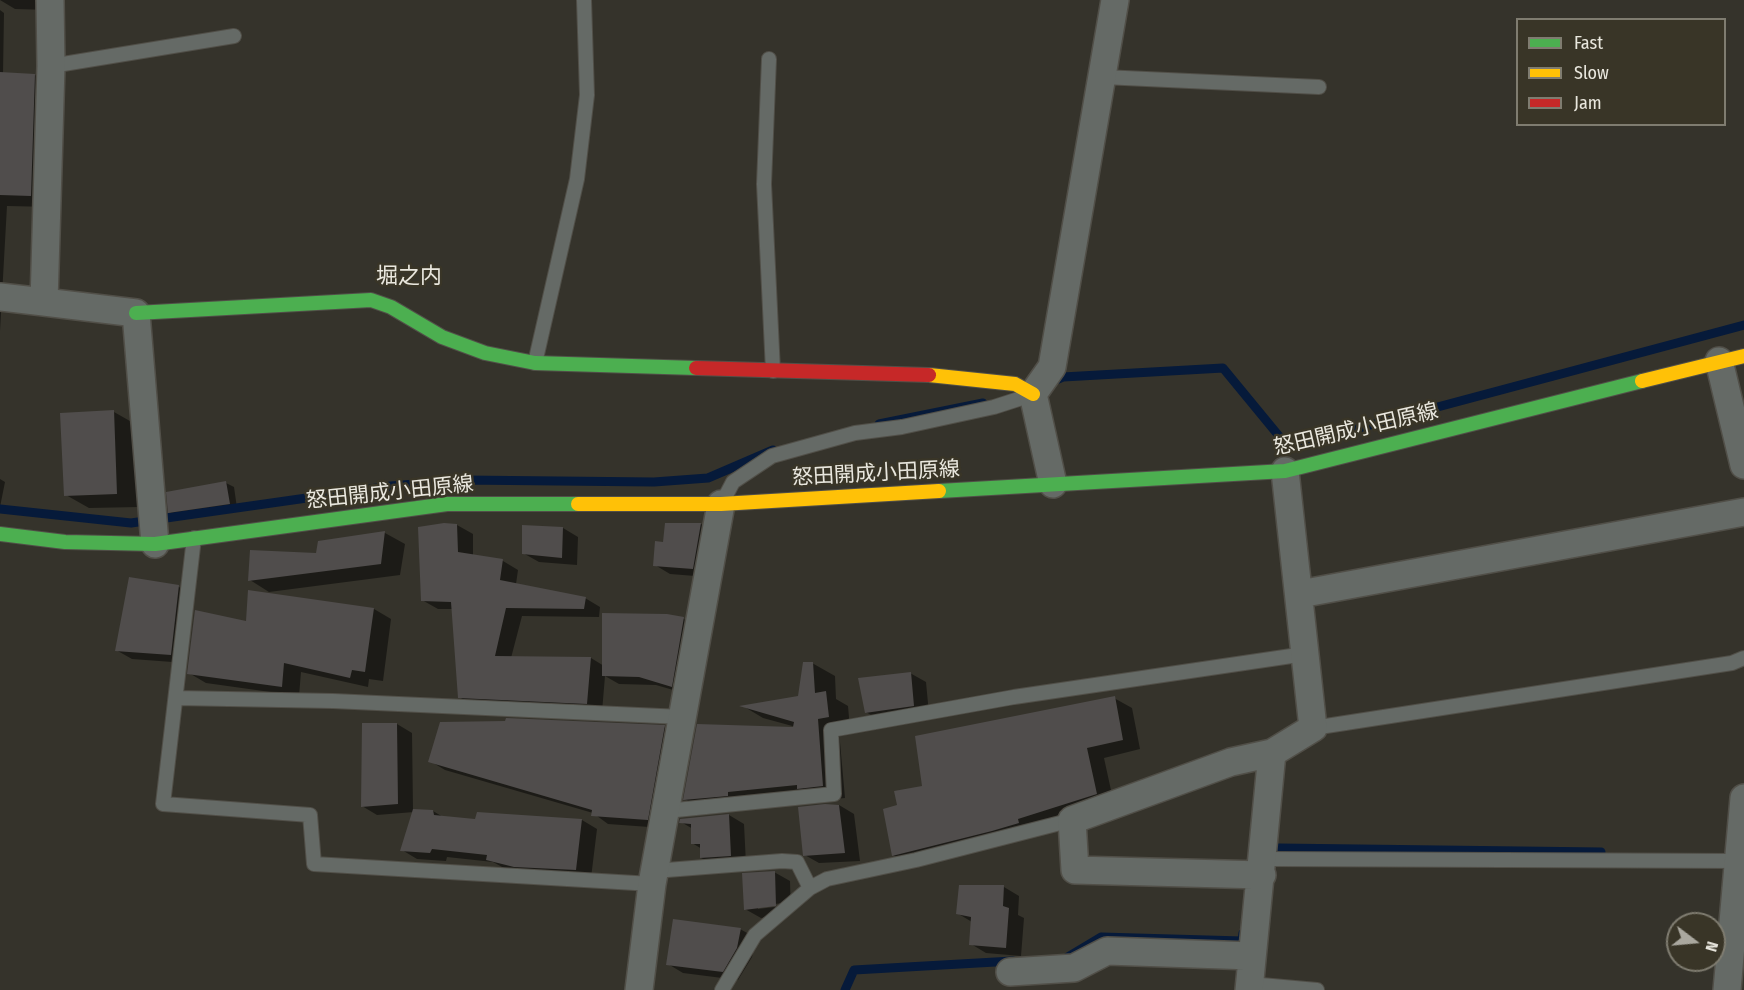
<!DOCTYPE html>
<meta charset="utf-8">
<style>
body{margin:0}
#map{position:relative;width:1744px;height:990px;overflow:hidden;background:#35332b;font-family:"Fira Sans Condensed",sans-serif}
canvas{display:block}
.legend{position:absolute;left:1516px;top:18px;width:210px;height:108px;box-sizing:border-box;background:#393527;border:2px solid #7f7c70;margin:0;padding:8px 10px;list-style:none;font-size:18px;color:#e9e7de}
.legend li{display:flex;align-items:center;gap:12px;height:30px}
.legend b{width:30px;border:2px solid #7f7c70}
.north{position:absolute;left:1666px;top:912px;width:60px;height:60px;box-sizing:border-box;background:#393527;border:2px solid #7f7c70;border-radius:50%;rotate:106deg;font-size:16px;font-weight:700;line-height:24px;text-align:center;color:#e9e7de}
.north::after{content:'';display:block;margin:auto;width:21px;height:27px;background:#aaa89f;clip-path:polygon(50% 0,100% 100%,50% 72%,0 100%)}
</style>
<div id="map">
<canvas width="1744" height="990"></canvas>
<ul class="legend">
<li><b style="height:8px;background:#4caf50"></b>Fast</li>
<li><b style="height:8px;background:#ffc107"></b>Slow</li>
<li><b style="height:8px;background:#c62828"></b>Jam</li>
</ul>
<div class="north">N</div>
</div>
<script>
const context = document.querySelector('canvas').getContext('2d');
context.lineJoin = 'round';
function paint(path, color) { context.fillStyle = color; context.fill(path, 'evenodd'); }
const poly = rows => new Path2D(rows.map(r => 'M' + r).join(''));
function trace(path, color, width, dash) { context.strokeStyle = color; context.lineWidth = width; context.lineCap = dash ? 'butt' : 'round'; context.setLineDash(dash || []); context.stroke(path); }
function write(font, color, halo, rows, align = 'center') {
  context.font = font + ' "Fira Sans Condensed","Noto Sans JP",sans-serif'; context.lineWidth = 5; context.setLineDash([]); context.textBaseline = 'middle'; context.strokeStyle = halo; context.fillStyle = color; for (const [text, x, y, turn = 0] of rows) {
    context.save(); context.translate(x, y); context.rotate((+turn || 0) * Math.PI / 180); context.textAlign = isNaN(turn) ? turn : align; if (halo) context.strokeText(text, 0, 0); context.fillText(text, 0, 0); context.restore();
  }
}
paint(poly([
 [0,0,53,0,50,10,15,9],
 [0,10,4,13,3,74,35,75,56,87,52,207,7,206,0,331],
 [114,412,137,425,139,507,89,508,66,495],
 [0,479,5,482,0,507],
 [226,483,234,487,237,508,177,516,170,512],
 [701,524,716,533,708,577,670,574,655,565,665,543],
 [457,525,473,534,473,556,503,561,518,570,516,584,585,598,600,607,599,617,522,616,511,658,591,658,604,666,656,615,684,619,699,627,687,694,656,685,619,684,605,676,602,712,475,706,459,697,453,609,438,609,422,600,420,528],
 [563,528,578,537,577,565,539,562,523,553],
 [385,533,405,544,400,575,269,592,250,580,317,554,319,542],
 [130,578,179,587,194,596,186,663,132,659,116,650],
 [249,592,374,609,391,619,383,681,369,679,368,687,301,672,299,696,206,683,189,673,247,623],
 [812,663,835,676,836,699,848,706,850,729,839,731,845,798,707,812,685,799,796,727,763,718,743,706,800,697],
 [910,673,926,682,929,714,881,721,866,712],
 [1114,698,1132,708,1140,749,1104,758,1114,804,911,865,893,855,899,806,924,787],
 [397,724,412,733,413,810,433,811,443,817,477,820,582,820,597,829,591,878,530,875,504,868,493,862,447,857,446,861,417,859,402,850,414,812,377,815,362,806],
 [664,727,680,736,663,828,608,824,593,813,445,770,430,761],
 [839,805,854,814,860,861,819,863,803,854],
 [729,815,744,824,746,864,717,866,701,858,702,849,692,843,693,829,681,822],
 [774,872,790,881,791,914,761,918,745,909],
 [783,903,783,906,758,909,758,906],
 [1004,887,1019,896,1018,915,1024,918,1021,956,986,953,971,944,972,922,957,913],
 [740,929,756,938,752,957,738,980,683,973,668,964]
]), '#0007');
trace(poly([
 [1051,382,1063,377,1223,368,1288,447,1744,325],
 [879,424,983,403],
 [0,509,131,523,391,486,463,480,654,482,708,478,773,450],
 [1278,848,1601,852],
 [1066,958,1101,937,1242,941,1243,933],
 [845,990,854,970,1013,961]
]), '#061a3a', 9);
paint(poly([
 [0,72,35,74,31,196,0,195],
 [114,410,117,494,64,496,60,413],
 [226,481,230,504,168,513,166,492],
 [444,523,457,524,458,552,503,559,500,580,586,597,584,609,506,608,495,656,591,657,587,704,458,698,451,602,421,601,418,527],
 [665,523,701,523,693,569,653,566,655,541,663,542],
 [522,525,563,527,562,558,522,554],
 [385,531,381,564,248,581,250,550,316,553,318,541],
 [129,577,179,585,171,655,115,651],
 [248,590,374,608,365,672,352,670,350,678,284,663,282,687,187,674,195,610,246,621],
 [602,613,667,614,684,617,672,687,639,677,602,676],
 [803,662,813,662,815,693,826,691,829,717,818,719,823,786,797,789,797,785,728,792,728,796,683,800,697,724,793,727,794,722,739,706,798,696],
 [911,672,914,706,865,713,858,678],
 [1115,696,1123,740,1087,748,1097,794,1018,819,1019,823,992,831,892,856,883,809,897,805,894,791,922,786,915,736],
 [506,718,665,725,648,820,591,816,592,810,428,762,440,722,505,721],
 [362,723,397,723,398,804,361,807],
 [825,804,839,805,845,853,803,856,798,807],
 [413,809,433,810,434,815,475,819,477,812,582,819,576,870,514,867,486,860,487,855,432,849,430,853,400,851],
 [729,814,731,856,700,858,700,844,691,844,691,824,679,823,680,819],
 [775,871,776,906,744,910,742,873],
 [959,885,1004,885,1003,906,1009,908,1006,948,969,945,971,917,956,914],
 [673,919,741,928,737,948,723,972,666,965]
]), '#504d4c');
const lane = poly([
 [769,59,764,184,773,371],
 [51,66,234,36],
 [1103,77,1319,87],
 [535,363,577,179,587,95,584,0],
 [723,501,733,482,772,456,855,433,902,427,994,407,1028,396],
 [194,538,163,804,310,815,314,864,652,884],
 [176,698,333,701,682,717],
 [1313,728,1732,663,1744,658],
 [666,811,834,794,831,730,1014,697,1305,654],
 [1263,859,1742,861],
 [654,871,782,861,797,862,810,888],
 [1250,984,1317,990],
 [722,990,755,935,810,888,827,879,916,860,1072,820]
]);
const street = poly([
 [50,0,51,66,44,302,136,313,155,544],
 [0,297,44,302],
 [1719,361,1744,465],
 [1053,484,1033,394,1052,367,1115,0],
 [1300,594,1744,512],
 [1262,875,1075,870,1072,820,1231,762,1272,753],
 [1010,972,1074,968,1107,951,1252,956],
 [639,990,652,884,721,504],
 [1249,990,1272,753,1313,728,1285,471],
 [1727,990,1744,798]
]);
const fast = poly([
 [136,313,371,300,391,307,442,337,485,353,535,363,696,368],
 [939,491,1285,471,1642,381],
 [0,534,65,542,155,544,447,504,578,504]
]);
const slow = poly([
 [929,375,1015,384,1033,394],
 [1642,381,1744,356],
 [578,504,721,504,939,491]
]);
const jam = poly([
 [696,368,929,375]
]);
trace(lane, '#514f48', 16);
trace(street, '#514f48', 30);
trace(fast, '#514f48', 16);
trace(slow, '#514f48', 16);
trace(jam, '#514f48', 16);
trace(lane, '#656a66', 14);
trace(street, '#656a66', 27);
trace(fast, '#4caf50', 14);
trace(slow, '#ffc107', 14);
trace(jam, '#c62828', 14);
write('21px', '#e9e7de', '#393527', [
 ["怒田開成小田原線",1356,430,-13],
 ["怒田開成小田原線",876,474,-3],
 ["怒田開成小田原線",390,493,-6]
]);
write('22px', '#e9e7de', '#393527', [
 ["堀之内",409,277]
]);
</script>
